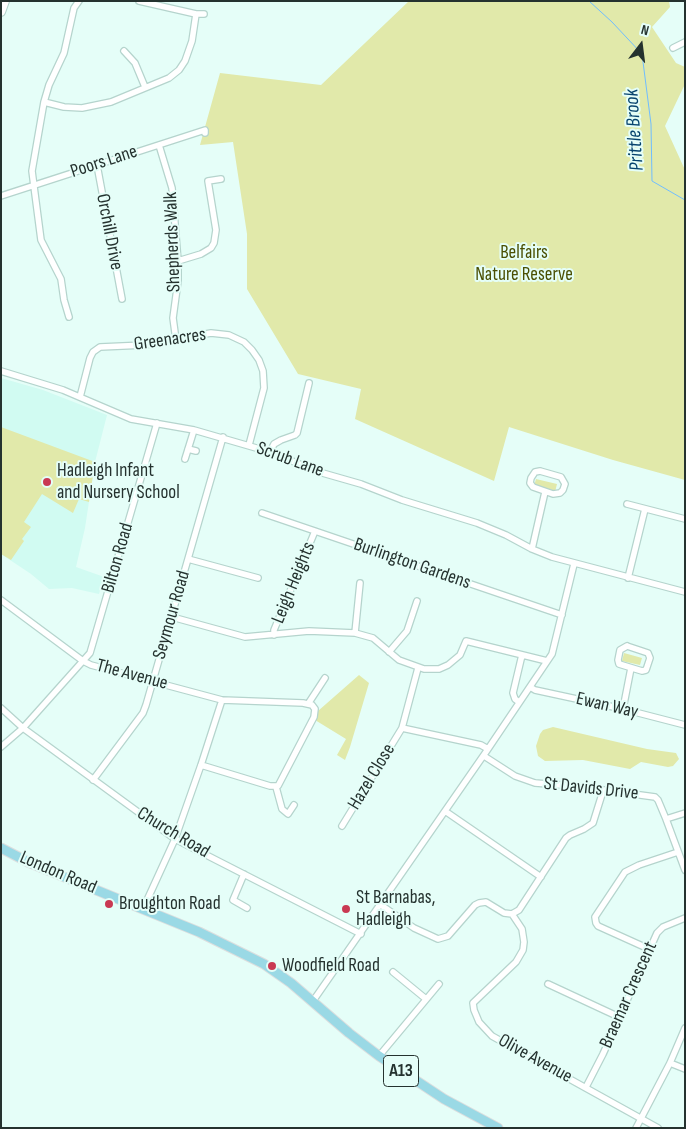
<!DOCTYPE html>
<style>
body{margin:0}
#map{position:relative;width:686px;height:1129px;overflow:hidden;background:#e5fef8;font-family:"Sofia Sans Condensed",sans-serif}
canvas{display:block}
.frame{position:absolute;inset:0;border:2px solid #25322f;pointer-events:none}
.north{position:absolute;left:616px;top:20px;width:50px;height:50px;-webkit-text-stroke:4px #e5fef8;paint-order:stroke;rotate:15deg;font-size:14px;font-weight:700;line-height:20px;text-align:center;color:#25322f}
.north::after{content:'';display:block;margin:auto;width:18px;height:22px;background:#25322f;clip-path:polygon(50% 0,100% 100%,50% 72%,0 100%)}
</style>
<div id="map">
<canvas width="686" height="1129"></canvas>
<div class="frame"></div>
<div class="north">N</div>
</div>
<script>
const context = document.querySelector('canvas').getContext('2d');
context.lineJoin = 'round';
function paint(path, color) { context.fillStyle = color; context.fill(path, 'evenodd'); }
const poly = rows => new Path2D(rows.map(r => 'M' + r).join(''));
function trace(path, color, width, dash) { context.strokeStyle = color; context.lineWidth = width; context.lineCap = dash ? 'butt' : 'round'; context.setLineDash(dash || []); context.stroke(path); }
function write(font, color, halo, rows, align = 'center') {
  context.font = font + ' "Sofia Sans Condensed",sans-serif'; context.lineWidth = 4; context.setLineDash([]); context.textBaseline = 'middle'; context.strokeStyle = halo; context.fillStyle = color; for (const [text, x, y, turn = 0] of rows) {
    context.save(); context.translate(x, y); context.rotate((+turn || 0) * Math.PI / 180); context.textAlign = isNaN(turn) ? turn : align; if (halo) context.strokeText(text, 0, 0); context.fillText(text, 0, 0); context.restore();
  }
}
paint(poly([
 [1,378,43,390,107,415,95,462,85,528,76,567,107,578,104,586,101,587,99,594,72,588,49,589,31,574,1,554]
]), '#d1fbf2');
paint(poly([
 [409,1,669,1,670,7,652,27,676,63,685,67,685,84,665,126,685,170,685,480,613,460,509,427,494,481,355,419,361,389,298,374,247,289,247,234,233,142,200,145,220,73,321,85],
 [1,427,95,462,89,502,79,499,73,513,42,494,24,522,31,527,22,539,24,541,11,560,1,554],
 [536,479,557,484,555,492,534,486],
 [624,653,642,658,640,665,622,661],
 [359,675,369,683,350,747,345,760,337,755,346,739,315,720,318,711],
 [553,727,647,749,676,753,679,759,673,766,668,767,641,762,630,769,583,760,545,761,538,756,536,746,540,734,543,730]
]), '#e1e9aa');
trace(poly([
 [589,1,612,22,642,54,651,124,652,181,685,200]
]), '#70bdff', 1);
const street = poly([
 [139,1,196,14,204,14],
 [673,48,685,42],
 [124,51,135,63,145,87],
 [44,102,64,107,82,108,111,102,169,78,179,70,185,61,192,41,196,14],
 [159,145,172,188,173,199,178,261,178,281,173,318,176,340],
 [97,165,122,299],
 [1,196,205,130,205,133],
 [178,261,201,254,211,248,214,243,216,230,208,181,221,179],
 [69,317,64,300,61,279,41,240,32,171,44,102,49,85,64,53,74,8,79,1],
 [1,371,63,390,131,419,194,430,270,452,319,472,361,484,402,500,477,523,506,535,532,549,552,557,685,592],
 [80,397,90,358,93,352,100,347,145,345,211,333,229,335,244,342,252,350,259,360,263,371,264,388,249,445],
 [188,449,196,451],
 [270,452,274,444,281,440,295,435,297,433,309,383],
 [185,459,194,430],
 [540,471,561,477,565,484,563,490,560,493,553,494,533,487,530,483,531,478,535,472,540,471],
 [627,504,685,519],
 [262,513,562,615],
 [532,549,545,492],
 [188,559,258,578],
 [628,578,645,509],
 [1,600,83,661,91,665,222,700,303,703,312,705,315,709,314,717,278,786,270,786,201,765],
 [172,617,245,637,309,631,355,633,373,638,399,660,424,669,439,669,448,665,460,655,466,641,547,661],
 [355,633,360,583],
 [274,635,274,630,315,531],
 [627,646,648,653,650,658,646,670,642,671,619,664,618,660,620,650,627,646],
 [389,652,407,631,417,601],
 [530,687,535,690,623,709,685,725],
 [519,702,515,699,513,693,522,655],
 [308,704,325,678],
 [1,708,23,728,175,839,361,934],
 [623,709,631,668],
 [402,728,481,745,488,749],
 [1,747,23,728,90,653,157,423],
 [484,756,515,776,535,783,574,786,655,797,658,800,666,819,685,870],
 [93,780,143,713,146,705,223,437],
 [276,787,282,809,288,814,294,805],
 [445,811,541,877],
 [666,819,685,813],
 [342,826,402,728,418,668],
 [244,874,233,900,247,908],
 [381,905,414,928,438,939,448,936,475,905,479,903,486,902,504,913,512,914],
 [143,909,175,839,201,765,222,700],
 [512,914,522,929,524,942,523,950,516,962,473,1003,474,1010,479,1022,492,1036,658,1128],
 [512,914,519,910,566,838,570,835,584,829,593,823,603,791],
 [649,949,598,926,596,923,595,917,625,872,639,865,678,852],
 [393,972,426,999],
 [548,984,619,1017],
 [313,1001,488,749,552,654,574,564],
 [379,1056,439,984],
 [670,1063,685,1069],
 [586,1087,603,1054,657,933,663,927,685,918],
 [636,1128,670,1063,685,1028]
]);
const secondary = poly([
 [1,12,5,1]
]);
const primary = poly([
 [1,848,30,863,199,932,264,964,291,983,349,1033,379,1056,444,1099,498,1128]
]);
trace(street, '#b5d4cd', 8);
trace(secondary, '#b5d4cd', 10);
trace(primary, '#dcdede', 11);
trace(street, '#fff', 5.5);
trace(secondary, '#fff', 8);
trace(primary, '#9ad9e5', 9);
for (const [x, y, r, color] of [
 [47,482,5,"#c93953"],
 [109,904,5,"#c93953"],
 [346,909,5,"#c93953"],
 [272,966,5,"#c93953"]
]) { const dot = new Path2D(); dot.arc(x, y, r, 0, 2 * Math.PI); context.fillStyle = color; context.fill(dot); trace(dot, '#e5fef8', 2); }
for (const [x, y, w] of [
 [401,1071,35]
]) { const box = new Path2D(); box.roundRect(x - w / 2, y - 15.5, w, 31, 4); context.fillStyle = '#e5fef8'; context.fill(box); trace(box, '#25322f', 1); }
write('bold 18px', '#25322f', null, [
 ["A13",401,1071]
]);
write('19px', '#25322f', '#e5fef8', [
 ["Poors Lane",104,162,-18],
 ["Orchill Drive",109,232,79],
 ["Shepherds Walk",173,242,-92],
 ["Greenacres",170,340,-8],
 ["Scrub Lane",290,460,20],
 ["Bilton Road",118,558,-74],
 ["Burlington Gardens",412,564,19],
 ["Leigh Heights",294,583,-68],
 ["Seymour Road",172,615,-74],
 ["The Avenue",132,675,15],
 ["Ewan Way",607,706,13],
 ["Hazel Close",372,777,-59],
 ["St Davids Drive",591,789,6],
 ["Church Road",173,833,31],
 ["London Road",58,873,23],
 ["Braemar Crescent",629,995,-66],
 ["Olive Avenue",535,1059,29]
]);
write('19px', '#4a4f02', '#e5fef8', [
 ["Belfairs",524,253],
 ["Nature Reserve",524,275]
]);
write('19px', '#25322f', '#e5fef8', [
 ["Hadleigh Infant",57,471],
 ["and Nursery School",57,493],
 ["St Barnabas,",356,898],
 ["Hadleigh",356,920],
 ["Broughton Road",119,904],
 ["Woodfield Road",282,966]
], 'left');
write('italic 20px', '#06436d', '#e5fef8', [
 ["Prittle Brook",635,130,-94]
]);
</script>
